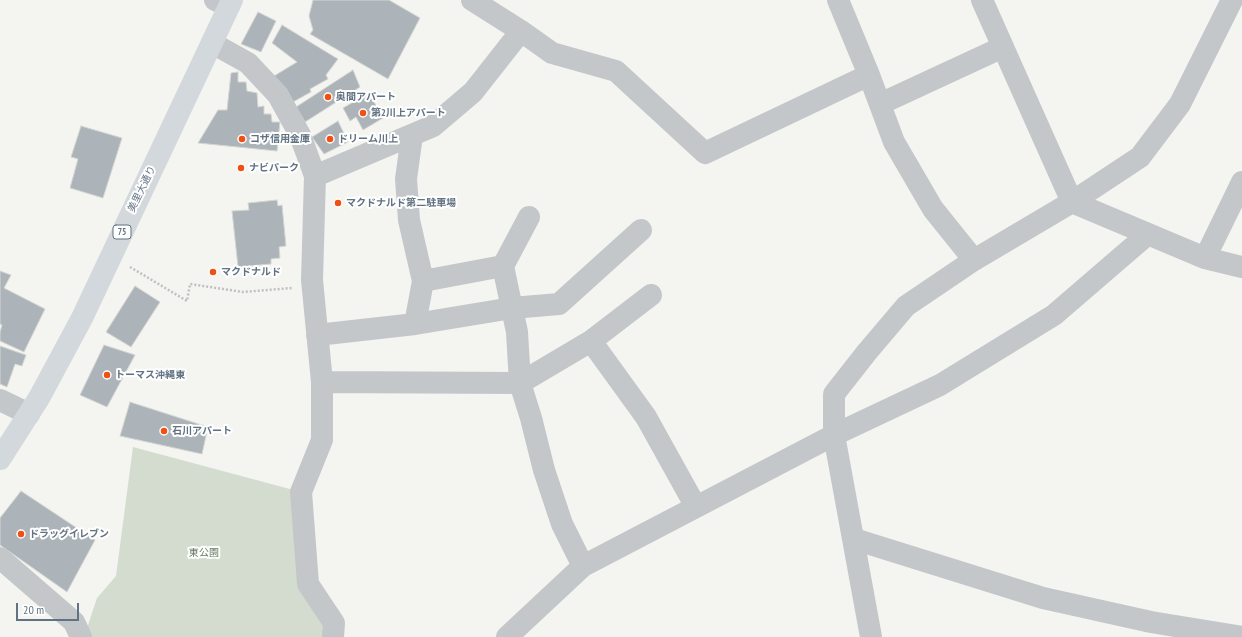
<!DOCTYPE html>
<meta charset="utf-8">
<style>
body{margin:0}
#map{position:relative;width:1242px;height:637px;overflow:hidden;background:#f4f4f0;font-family:"PT Sans Narrow",sans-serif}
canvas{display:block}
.scale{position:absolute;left:16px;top:603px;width:63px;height:18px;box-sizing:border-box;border:2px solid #617383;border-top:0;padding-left:5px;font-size:12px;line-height:14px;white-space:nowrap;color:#617383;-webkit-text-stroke:3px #fff;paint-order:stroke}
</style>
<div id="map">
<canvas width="1242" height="637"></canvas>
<div class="scale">20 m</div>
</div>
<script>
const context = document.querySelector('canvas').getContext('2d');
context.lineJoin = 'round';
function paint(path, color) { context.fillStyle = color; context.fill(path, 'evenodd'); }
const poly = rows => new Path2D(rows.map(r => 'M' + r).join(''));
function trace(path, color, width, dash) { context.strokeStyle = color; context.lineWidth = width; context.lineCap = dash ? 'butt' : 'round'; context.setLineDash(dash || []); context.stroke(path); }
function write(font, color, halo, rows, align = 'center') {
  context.font = font + ' "PT Sans Narrow","Noto Sans JP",sans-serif'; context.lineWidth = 4; context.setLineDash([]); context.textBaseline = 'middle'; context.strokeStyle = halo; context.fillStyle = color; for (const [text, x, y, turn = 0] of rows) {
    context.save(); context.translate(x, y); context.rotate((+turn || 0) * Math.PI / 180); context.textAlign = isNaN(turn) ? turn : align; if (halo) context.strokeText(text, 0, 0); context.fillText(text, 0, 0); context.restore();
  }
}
paint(poly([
 [133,447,301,492,308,584,333,637,84,637,97,598,116,576]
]), '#d4dcd0');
const building = poly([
 [313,0,389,0,420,18,388,79,310,34,313,30,309,16,313,0],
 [258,12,276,21,261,52,241,44,258,12],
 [282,25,338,59,326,75,328,79,310,89,311,92,293,102,274,76,297,62,272,43,282,25],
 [353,70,360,87,305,122,296,107,353,70],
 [238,72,238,82,246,82,247,91,257,93,258,107,264,106,264,114,271,114,272,122,280,122,277,151,198,143,218,110,227,110,231,73,238,72],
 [369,93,383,118,363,130,356,117,350,121,343,108,369,93],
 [338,121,348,142,324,154,312,137,338,121],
 [81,126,122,138,103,198,70,188,78,159,71,157,81,126],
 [277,200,278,206,282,205,286,246,279,247,280,258,271,259,271,264,238,267,232,211,249,210,248,203,277,200],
 [0,271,11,275,4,288,45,309,24,352,0,341,0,332,2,325,0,324,0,271],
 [135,286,160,302,131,347,106,332,135,286],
 [104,345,135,355,107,407,80,395,104,345],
 [0,346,26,355,22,366,15,364,7,387,0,384,0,346],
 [130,402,208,427,202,454,120,436,130,402],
 [21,491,95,540,67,592,0,545,0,518,21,491]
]);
paint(building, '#acb4b9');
trace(building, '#d5d5d3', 1);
trace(poly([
 [130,267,187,301,190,284,243,292,292,288]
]), '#bfc0c2', 2.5, [2, 2]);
trace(poly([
 [215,0,229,6],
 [472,0,521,31,552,53,616,71,705,153,869,75],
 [838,0,869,75,894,142,933,209,974,260],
 [982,0,1072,202,1205,258,1242,267],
 [212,43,248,63,278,95,300,135,315,176,312,280,322,382,322,440,301,492,308,584,334,623,333,637],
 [880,104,1003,47],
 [412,135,406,179,409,220,423,281,415,324],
 [315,176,433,126,473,92,521,31],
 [529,217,503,266,517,332,520,383,531,418,544,470,562,524,583,566],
 [1205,258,1242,182],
 [423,281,503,266],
 [317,335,415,324,512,308,559,304,641,230],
 [591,341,646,417,696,507],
 [322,382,520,383,591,341,651,295],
 [0,400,29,414],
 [854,539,1043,598,1151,622,1242,637],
 [0,558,74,622,81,637],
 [507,637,583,566,834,435,940,385,1054,315,1148,234],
 [871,637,834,435,834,394,867,352,906,306,974,260,1072,202,1140,157,1180,104,1232,0]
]), '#c3c7ca', 22);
trace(poly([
 [0,459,39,398,82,318,232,0]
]), '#d2d8dc', 22);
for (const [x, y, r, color] of [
 [328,97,4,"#f05014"],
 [363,113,4,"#f05014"],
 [242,139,4,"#f05014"],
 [330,139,4,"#f05014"],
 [241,168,4,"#f05014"],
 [338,203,4,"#f05014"],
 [213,272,4,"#f05014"],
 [107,375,4,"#f05014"],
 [164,431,4,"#f05014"],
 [21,534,4,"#f05014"]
]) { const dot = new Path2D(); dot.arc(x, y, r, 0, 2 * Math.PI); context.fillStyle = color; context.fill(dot); trace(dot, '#fff', 1.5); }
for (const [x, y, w] of [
 [122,232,18]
]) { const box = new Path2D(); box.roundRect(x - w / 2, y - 7, w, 14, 3); context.fillStyle = '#fff'; context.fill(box); trace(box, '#617383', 1); }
write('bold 9px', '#617383', null, [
 ["75",122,232]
]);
write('bold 10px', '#617383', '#fff', [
 ["奥間アパート",336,97],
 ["第2川上アパート",371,113],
 ["コザ信用金庫",250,139],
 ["ドリーム川上",338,139],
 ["ナビパーク",249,168],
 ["マクドナルド第二駐車場",346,203],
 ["マクドナルド",221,272],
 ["トーマス沖縄東",115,375],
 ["石川アパート",172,431],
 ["ドラッグイレブン",29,534]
], 'left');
write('10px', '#617383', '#fff', [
 ["美里大通り",142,189,-64]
]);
write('10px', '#647a60', '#fff', [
 ["東公園",204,553]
]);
</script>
